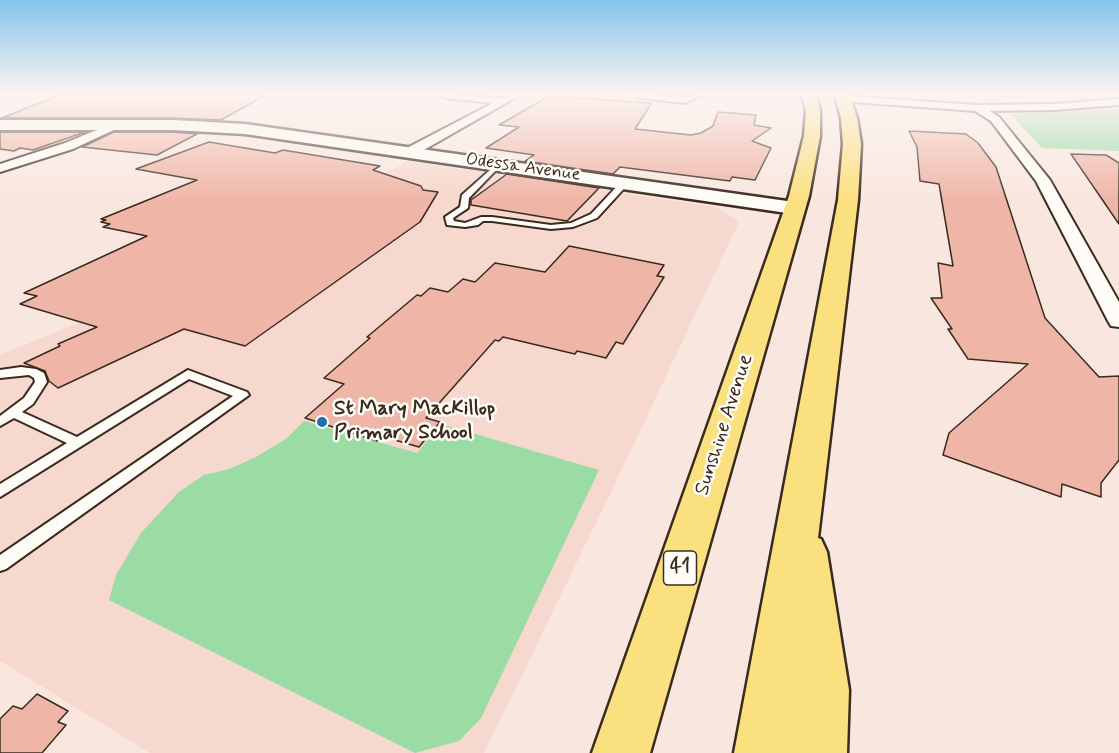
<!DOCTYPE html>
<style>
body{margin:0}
canvas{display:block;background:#f9e7df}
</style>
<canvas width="1119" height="753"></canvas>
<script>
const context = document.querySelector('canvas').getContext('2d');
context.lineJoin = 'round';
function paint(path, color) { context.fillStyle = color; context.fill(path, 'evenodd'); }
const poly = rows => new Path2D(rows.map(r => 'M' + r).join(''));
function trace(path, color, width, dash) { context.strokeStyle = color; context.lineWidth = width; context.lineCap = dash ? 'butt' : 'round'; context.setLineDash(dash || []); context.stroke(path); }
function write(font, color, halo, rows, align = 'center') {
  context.font = font + ' Mynerve,sans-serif'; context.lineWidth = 5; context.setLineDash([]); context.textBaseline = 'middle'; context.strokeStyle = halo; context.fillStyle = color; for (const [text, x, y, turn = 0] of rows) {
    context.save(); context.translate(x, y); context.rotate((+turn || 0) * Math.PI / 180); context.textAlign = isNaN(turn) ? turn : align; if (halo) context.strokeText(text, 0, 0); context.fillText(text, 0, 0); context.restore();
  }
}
paint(poly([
 [408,161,716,207,739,222,613,488,484,753,150,753,0,661,0,355,204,271]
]), '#f6d8ce');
paint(poly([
 [1119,109,1119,151,1042,148,1010,114],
 [304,421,417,453,441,424,599,470,481,718,459,741,415,753,109,600,116,575,141,533,179,492,204,475,229,469,254,458,286,439]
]), '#9bdba4');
const building = poly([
 [59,95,266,95,221,120,173,118,2,118,59,95],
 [549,96,649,103,651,104,635,129,691,135,701,133,713,126,718,112,756,115,754,125,771,128,752,141,771,148,755,180,732,177,730,181,620,167,613,174,525,161,534,155,486,148,519,127,499,125,549,96],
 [909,131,966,134,978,143,996,167,1045,318,1099,377,1119,376,1119,460,1101,483,1101,497,1062,484,1061,497,943,455,949,433,1028,364,968,359,948,329,952,329,931,298,942,298,938,263,953,266,939,184,920,181,917,147,909,131],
 [0,132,85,132,33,150,20,148,14,151,0,149,0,132],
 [114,132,173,132,197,134,157,155,82,147,114,132],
 [209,142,275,153,283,150,380,166,373,170,421,186,423,190,438,192,420,222,245,346,184,329,58,388,49,381,45,371,24,363,60,346,58,344,97,327,20,304,37,296,24,293,147,236,103,227,110,224,101,222,106,220,101,219,197,180,136,169,209,142],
 [1071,154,1106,155,1119,163,1119,224,1071,154],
 [507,174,599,188,567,221,471,205,471,200,507,174],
 [569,246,664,265,657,276,664,277,623,344,616,342,606,358,577,351,575,354,503,337,499,341,495,340,426,418,440,422,419,447,381,436,377,441,305,418,344,384,324,378,370,338,367,337,417,295,421,296,430,288,448,292,463,279,475,282,495,263,545,272,569,246],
 [37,694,68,711,58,722,66,725,42,753,0,753,0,719,13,706,22,709,37,694]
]);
paint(building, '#efb6a8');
trace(building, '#3b2a1e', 1.5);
const lane = poly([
 [498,163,501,165,500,166,469,198,468,208,453,218,454,221,465,223,481,217,492,217,551,225,571,223,591,214,622,181,629,183,597,218,573,227,551,229,492,221,483,221,478,225,465,227,447,225,445,217,460,207,462,195,498,163],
 [21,367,36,369,44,373,47,382,33,404,22,412,77,437,188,370,247,392,249,395,6,569,0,571,0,555,233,396,189,379,0,497,0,484,67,443,14,418,0,426,0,416,24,398,35,382,34,378,29,375,0,378,0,370,21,367]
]);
const street = poly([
 [441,95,502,98,508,95,520,95,415,155,405,155,404,152,405,149,493,103,446,98,441,95],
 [635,95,683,97,702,95,684,103,640,98,635,95],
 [844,96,978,105,1054,104,1119,99,1119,105,1054,110,990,111,999,117,1050,180,1119,302,1119,327,1111,326,1108,321,1036,181,991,121,975,111,840,101,839,99,844,96],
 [116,122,120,123,120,127,73,149,0,172,0,164,65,143,116,122]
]);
const secondary = poly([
 [0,120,173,120,245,124,794,202,802,203,805,208,802,213,794,214,245,134,173,130,0,130,0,120]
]);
const primary = poly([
 [802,95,816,95,820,111,820,136,809,196,650,753,592,753,789,196,804,136,806,111,802,95],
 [835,95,849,95,857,118,861,144,858,200,818,538,821,539,827,552,849,690,847,753,734,753,838,200,843,144,841,118,835,95]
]);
trace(lane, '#3b2a1e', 4);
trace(street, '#3b2a1e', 4);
trace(secondary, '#3b2a1e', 5);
trace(primary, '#3b2a1e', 5);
paint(lane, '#fdfcf7');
paint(street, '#fdfcf7');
paint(secondary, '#fdfcf7');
paint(primary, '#fbe080');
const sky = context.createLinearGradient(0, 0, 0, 200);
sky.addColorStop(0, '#85c4ec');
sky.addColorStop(0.47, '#fcf4f1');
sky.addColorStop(1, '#fcf4f100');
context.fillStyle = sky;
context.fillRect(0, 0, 1119, 200);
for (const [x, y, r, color] of [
 [322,422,6,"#1f6fb2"]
]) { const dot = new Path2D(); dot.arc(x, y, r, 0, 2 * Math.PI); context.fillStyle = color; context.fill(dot); trace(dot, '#fdfcf7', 2); }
write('18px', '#3b2a1e', '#fdfcf7', [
 ["Odessa Avenue",523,168,8]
]);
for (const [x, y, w] of [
 [680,568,33]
]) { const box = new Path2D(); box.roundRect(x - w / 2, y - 17, w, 34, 4.5); context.fillStyle = '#fdfcf7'; context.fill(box); trace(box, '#3b2a1e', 1.5); }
write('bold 20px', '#3b2a1e', null, [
 ["41",680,568]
]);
write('bold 21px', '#3b2a1e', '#fdfcf7', [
 ["St Mary MacKillop",334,410],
 ["Primary School",334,434]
], 'left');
write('21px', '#3b2a1e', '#fdfcf7', [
 ["Sunshine Avenue",725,425,-72]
]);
</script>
